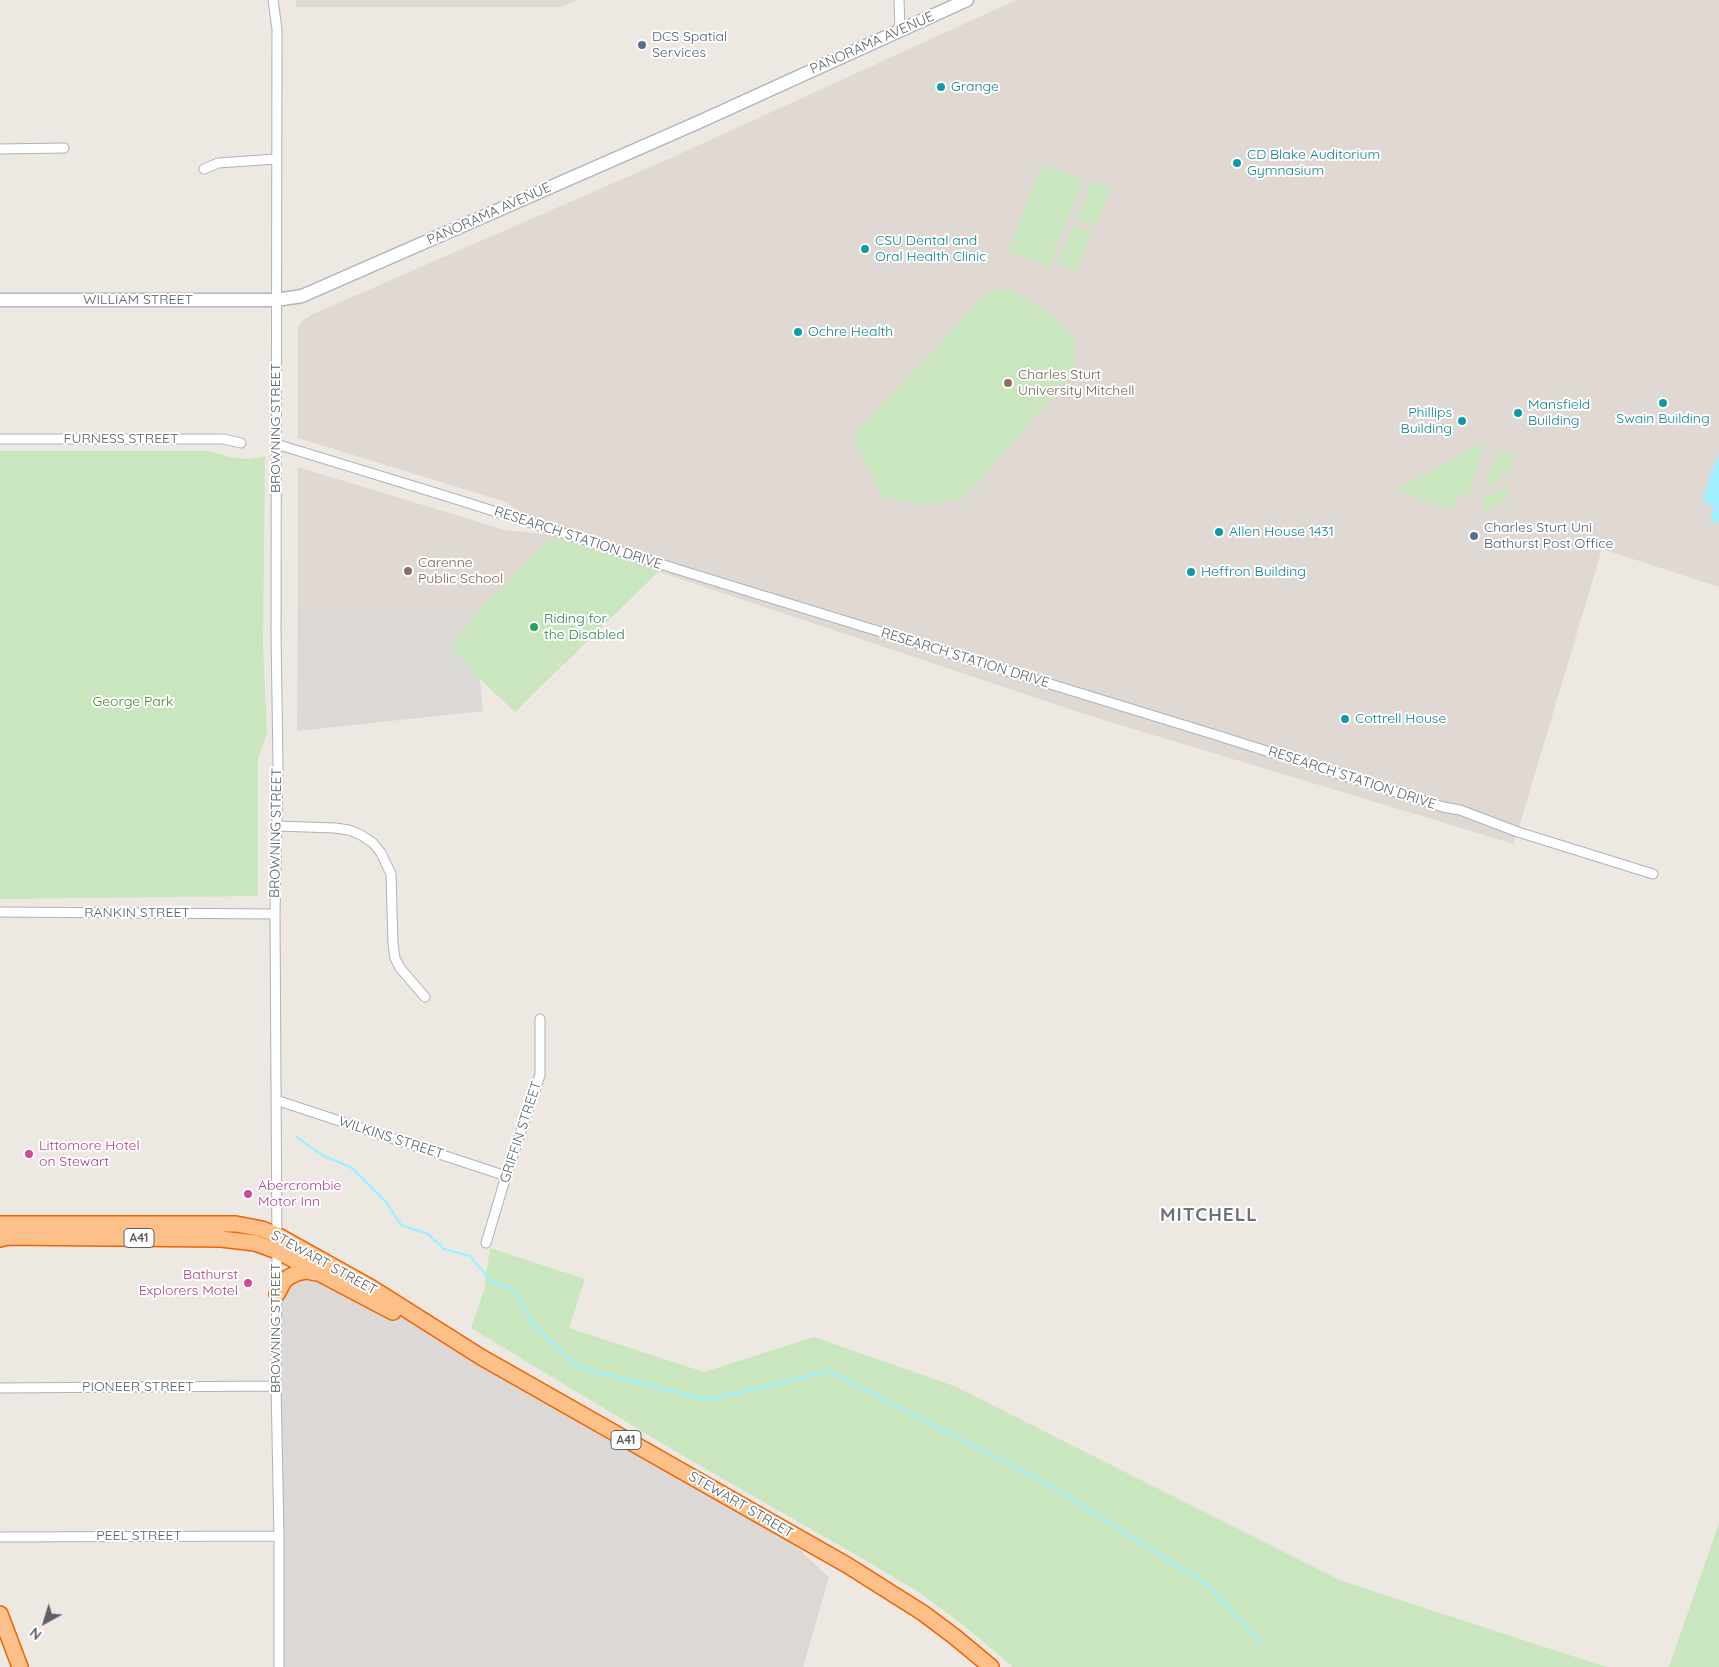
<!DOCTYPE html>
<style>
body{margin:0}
#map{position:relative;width:1719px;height:1667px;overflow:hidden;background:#eee8e3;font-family:Quicksand,sans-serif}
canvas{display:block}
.north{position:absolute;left:20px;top:1597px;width:50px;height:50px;-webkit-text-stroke:4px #fff;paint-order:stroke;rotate:219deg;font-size:14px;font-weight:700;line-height:20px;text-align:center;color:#5b6164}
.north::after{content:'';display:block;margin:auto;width:18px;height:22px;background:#5b6164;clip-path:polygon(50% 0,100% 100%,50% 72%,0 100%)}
</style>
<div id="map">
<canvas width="1719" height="1667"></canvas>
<div class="north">N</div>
</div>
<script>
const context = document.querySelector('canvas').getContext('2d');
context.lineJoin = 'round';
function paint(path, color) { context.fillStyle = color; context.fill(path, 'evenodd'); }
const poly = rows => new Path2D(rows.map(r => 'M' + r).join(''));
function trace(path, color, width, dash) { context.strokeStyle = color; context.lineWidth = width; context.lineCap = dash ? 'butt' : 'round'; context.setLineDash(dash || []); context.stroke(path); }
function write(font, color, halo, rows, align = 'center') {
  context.font = font + ' Quicksand,sans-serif'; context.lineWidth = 4; context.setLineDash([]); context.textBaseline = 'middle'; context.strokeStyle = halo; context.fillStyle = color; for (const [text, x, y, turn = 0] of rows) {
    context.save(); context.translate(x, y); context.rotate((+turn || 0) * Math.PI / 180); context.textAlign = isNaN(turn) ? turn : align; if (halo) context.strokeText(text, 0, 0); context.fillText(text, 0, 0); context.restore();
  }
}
paint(poly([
 [298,606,483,606,450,647,480,679,483,711,297,731],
 [297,1273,367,1298,481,1357,771,1523,829,1577,803,1667,279,1667,280,1287]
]), '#dcd8d5');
paint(poly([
 [296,0,577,0,561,7,296,7],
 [1016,0,1719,0,1719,587,1602,549,1514,844,1084,714,552,536,483,606,298,606,298,467,505,530,551,535,506,502,298,438,298,327,302,321,313,314,673,157]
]), '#e0d9d3');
paint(poly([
 [1042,164,1083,180,1049,267,1008,251],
 [1091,181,1110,189,1095,227,1076,219],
 [1073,225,1092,233,1077,271,1058,263],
 [997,290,1014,290,1051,314,1072,334,1076,349,1073,368,1069,379,962,500,921,505,882,497,853,436,985,295],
 [1485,442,1468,496,1458,493,1452,510,1395,490],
 [0,451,208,451,234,458,250,459,265,456,263,644,267,734,258,758,258,896,0,899],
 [1497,451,1515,455,1510,472,1498,478,1496,483,1488,487,1486,484],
 [1510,483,1506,501,1485,512,1483,507,1486,498],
 [552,536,659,571,515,712,480,679,450,647,483,606],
 [490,1248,585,1279,569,1328,704,1372,814,1337,954,1386,1342,1581,1606,1667,1013,1667,962,1624,920,1593,865,1560,678,1453,471,1328,484,1290],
 [1719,1523,1719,1667,1669,1667]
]), '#c9e6be');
paint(poly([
 [1719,454,1719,521,1714,524,1710,517,1714,510,1709,503,1706,505,1703,498,1712,470]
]), '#a1f0ff');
trace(poly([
 [297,1137,320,1154,352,1168,385,1201,401,1225,428,1234,444,1249,470,1256,492,1282,514,1290,535,1327,577,1367,708,1400,829,1371,1044,1482,1208,1585,1260,1643]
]), '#a1f0ff', 2.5);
const street = poly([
 [273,0,277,29,276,633,278,765,275,914,277,1251,276,1386,279,1536,279,1667],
 [899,0,900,30],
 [0,149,64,148],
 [204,169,218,163,276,159],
 [0,439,223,439,241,443],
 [276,444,449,497,686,572,1216,735,1443,807,1460,810,1518,832,1653,874],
 [276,826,335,828,349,830,361,835,373,843,381,853,391,874,393,944,395,958,400,968,425,997],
 [0,912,275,914],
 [276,1100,506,1176],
 [486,1243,506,1176,540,1075,540,1019],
 [0,1388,276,1386],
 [0,1537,279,1536]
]);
const secondary = poly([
 [0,300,276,300,302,296,699,122,967,0]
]);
const highway = poly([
 [0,1224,236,1224,262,1229,277,1235,372,1288,481,1357,847,1565,923,1613,955,1637,991,1667],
 [0,1239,8,1237,221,1239,255,1243,277,1251,393,1312],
 [277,1294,284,1281,289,1277,297,1273,306,1271,317,1273],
 [0,1614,20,1667]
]);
trace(street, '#aeb3b6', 11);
trace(secondary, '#afb5b8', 15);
trace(highway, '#f06200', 18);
trace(street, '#fff', 9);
trace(secondary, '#fff', 12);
trace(highway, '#fec089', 15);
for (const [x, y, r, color] of [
 [642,45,5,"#5c6f8a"],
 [941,87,5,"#0f9aa8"],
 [1237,163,5,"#0f9aa8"],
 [865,249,5,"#0f9aa8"],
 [798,332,5,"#0f9aa8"],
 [1008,383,5,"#8d6e63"],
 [1663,403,5,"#0f9aa8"],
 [1518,413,5,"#0f9aa8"],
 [1462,421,5,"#0f9aa8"],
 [1219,532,5,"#0f9aa8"],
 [1474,536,5,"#5c6f8a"],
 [408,571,5,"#8d6e63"],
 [1191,572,5,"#0f9aa8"],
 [534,627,5,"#2e9e5b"],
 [1345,719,5,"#0f9aa8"],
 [29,1154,5,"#d1479c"],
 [248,1194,5,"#d1479c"],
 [248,1283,5,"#d1479c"]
]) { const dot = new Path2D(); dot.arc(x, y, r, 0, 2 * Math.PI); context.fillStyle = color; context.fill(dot); trace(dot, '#fff', 2); }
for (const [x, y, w] of [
 [139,1238,30],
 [626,1440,30]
]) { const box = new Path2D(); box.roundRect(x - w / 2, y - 9.5, w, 19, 4); context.fillStyle = '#fff'; context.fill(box); trace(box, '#5b6164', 1); }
write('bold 12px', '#5b6164', null, [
 ["A41",139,1238],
 ["A41",626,1440]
]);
write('14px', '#4e5e75', '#fff', [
 ["DCS Spatial",652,37],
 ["Services",652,53],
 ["Charles Sturt Uni",1484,528],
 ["Bathurst Post Office",1484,544]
], 'left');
write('14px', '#5b6164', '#fff', [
 ["PANORAMA AVENUE",872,43,-24],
 ["PANORAMA AVENUE",489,214,-24],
 ["WILLIAM STREET",138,300],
 ["BROWNING STREET",276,428,-90],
 ["FURNESS STREET",121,439],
 ["RESEARCH STATION DRIVE",578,538,18],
 ["RESEARCH STATION DRIVE",965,658,17],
 ["RESEARCH STATION DRIVE",1352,778,18],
 ["BROWNING STREET",276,833,-89],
 ["RANKIN STREET",137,913],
 ["GRIFFIN STREET",521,1132,-72],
 ["WILKINS STREET",391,1138,18],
 ["STEWART STREET",324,1263,29],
 ["BROWNING STREET",276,1328,-90],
 ["PIONEER STREET",138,1387],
 ["STEWART STREET",741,1505,30],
 ["PEEL STREET",139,1536]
]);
write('14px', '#0d838f', '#fff', [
 ["Grange",951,87],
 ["CD Blake Auditorium",1247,155],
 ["Gymnasium",1247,171],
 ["CSU Dental and",875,241],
 ["Oral Health Clinic",875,257],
 ["Ochre Health",808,332],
 ["Mansfield",1528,405],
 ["Building",1528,421],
 ["Phillips",1452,413,"right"],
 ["Building",1452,429,"right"],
 ["Swain Building",1663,419,"center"],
 ["Allen House 1431",1229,532],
 ["Heffron Building",1201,572],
 ["Cottrell House",1355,719]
], 'left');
write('14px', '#785e54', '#fff', [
 ["Charles Sturt",1018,375],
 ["University Mitchell",1018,391],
 ["Carenne",418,563],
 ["Public School",418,579]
], 'left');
write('14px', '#27864d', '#fff', [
 ["Riding for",544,619],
 ["the Disabled",544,635]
], 'left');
write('14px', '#458332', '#fff', [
 ["George Park",133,702]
]);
write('14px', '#b23c85', '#fff', [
 ["Littomore Hotel",39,1146],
 ["on Stewart",39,1162],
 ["Abercrombie",258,1186],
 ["Motor Inn",258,1202],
 ["Bathurst",238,1275,"right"],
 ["Explorers Motel",238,1291,"right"]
], 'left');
context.letterSpacing = '1px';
write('bold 19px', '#6c7376', '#fff', [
 ["MITCHELL",1209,1215]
]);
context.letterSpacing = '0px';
</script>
